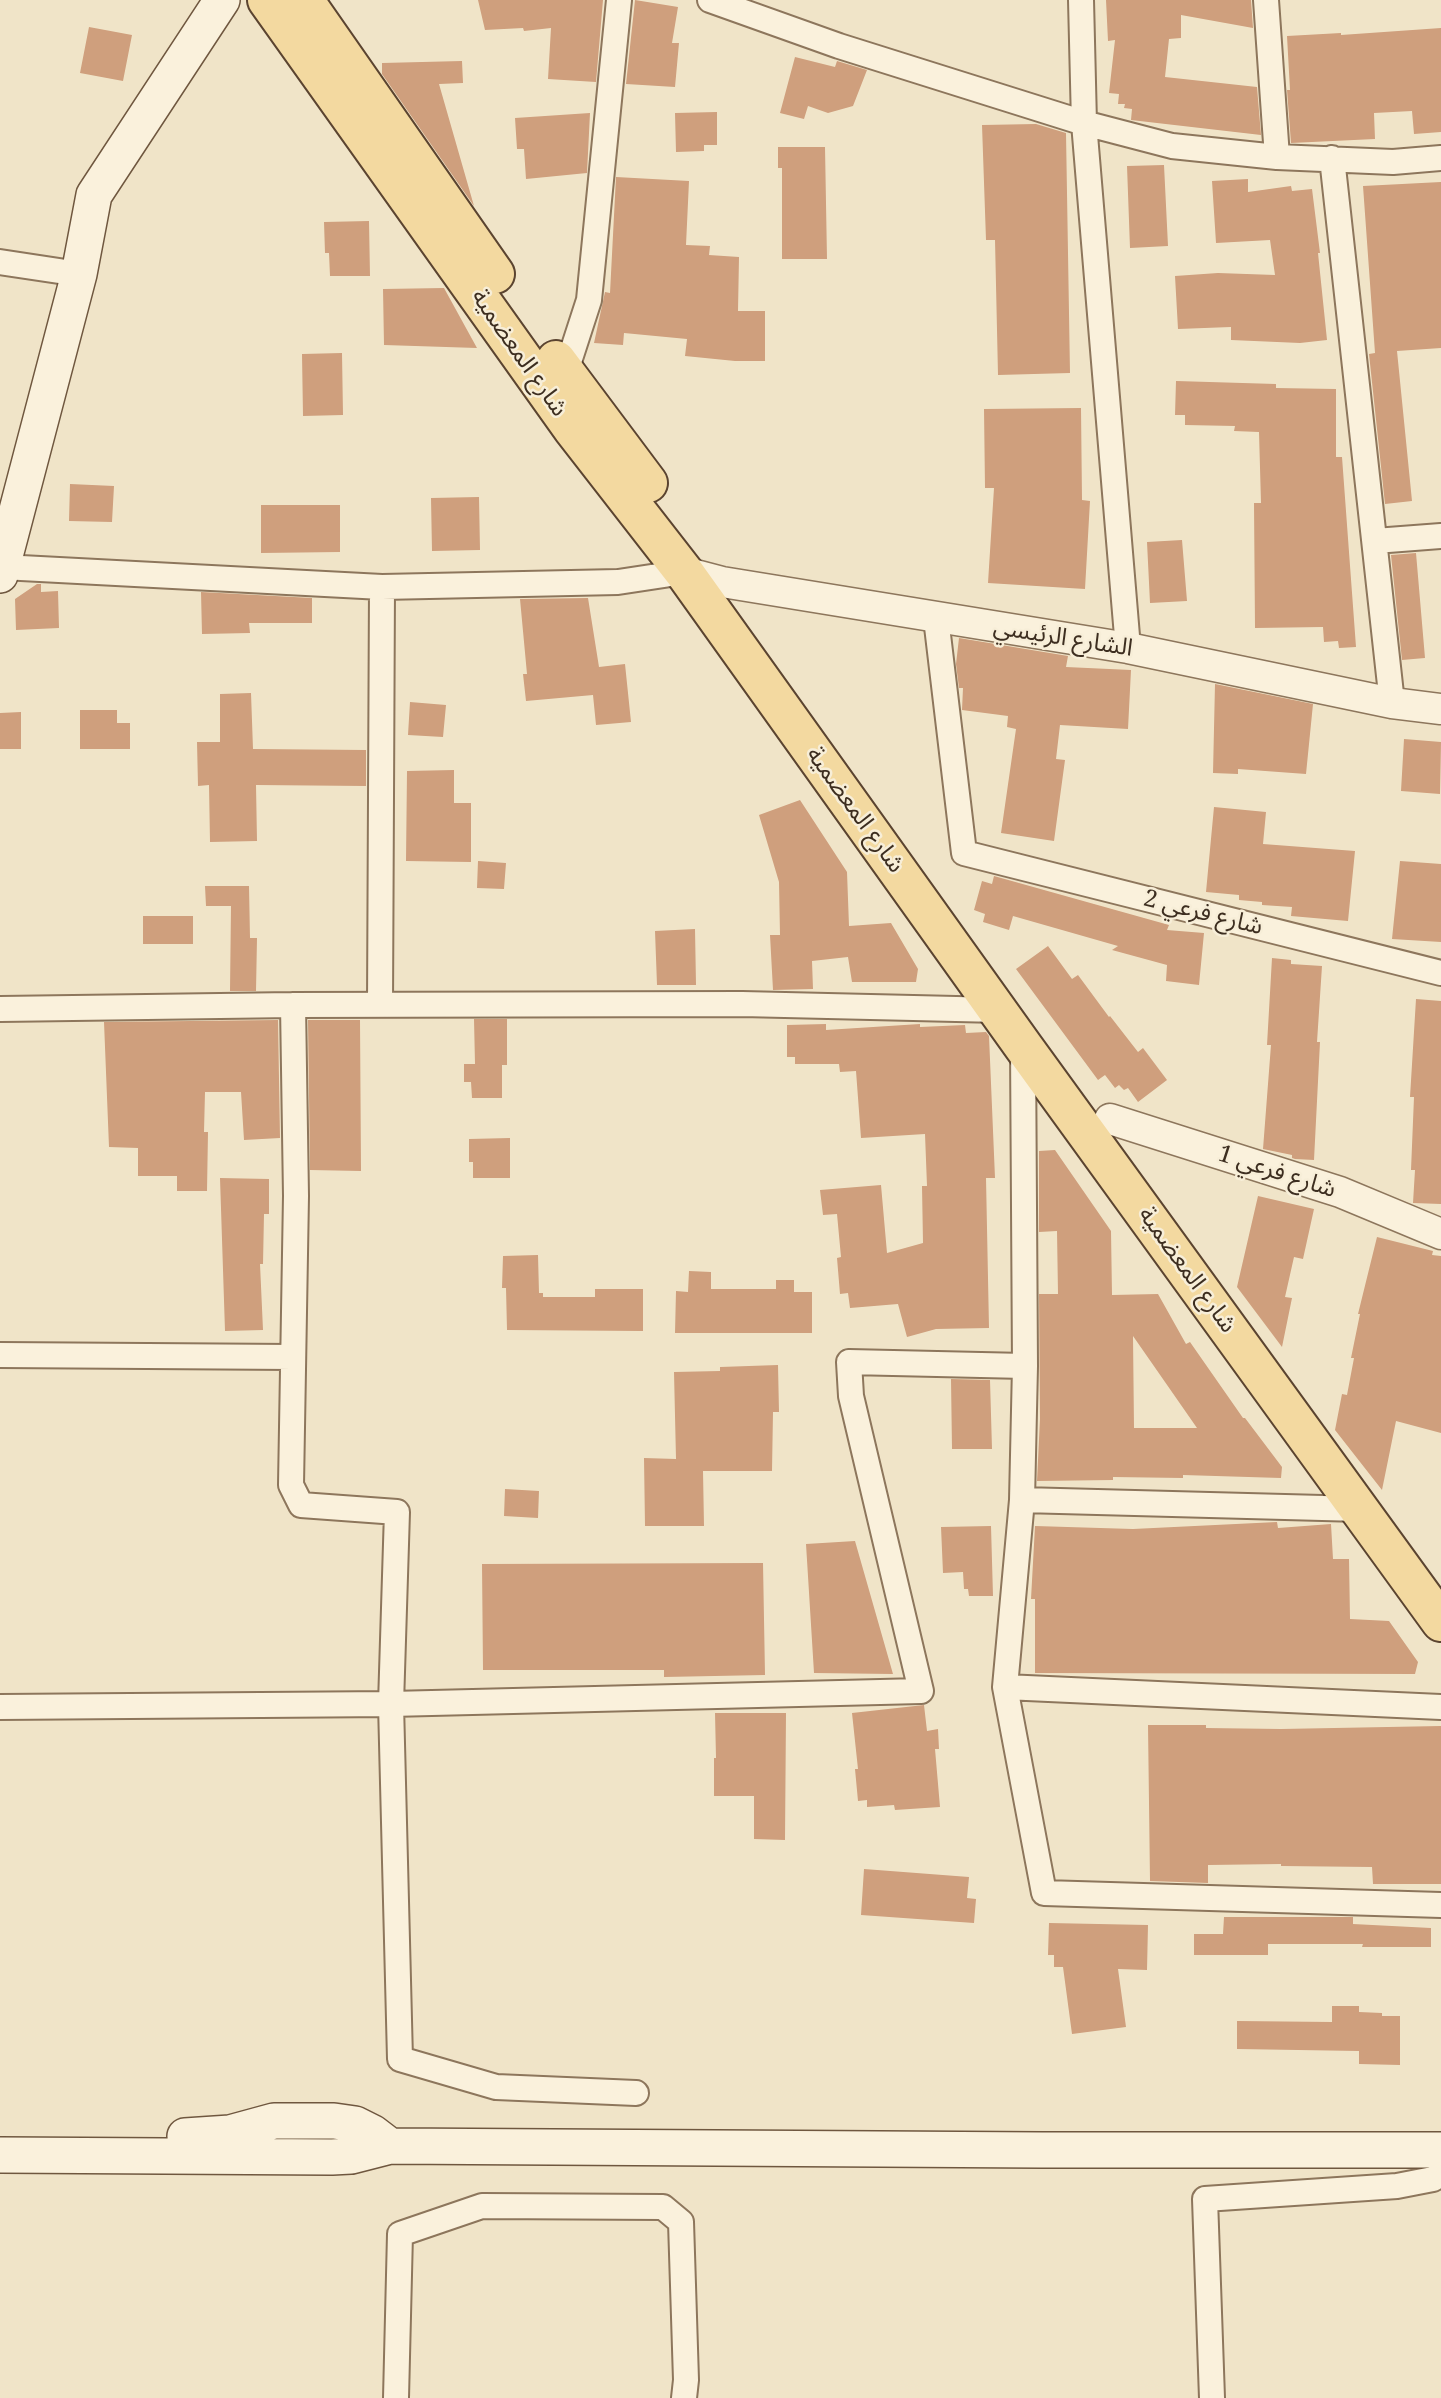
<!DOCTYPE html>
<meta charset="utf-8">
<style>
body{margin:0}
canvas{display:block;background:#f0e4c8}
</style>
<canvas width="1441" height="2398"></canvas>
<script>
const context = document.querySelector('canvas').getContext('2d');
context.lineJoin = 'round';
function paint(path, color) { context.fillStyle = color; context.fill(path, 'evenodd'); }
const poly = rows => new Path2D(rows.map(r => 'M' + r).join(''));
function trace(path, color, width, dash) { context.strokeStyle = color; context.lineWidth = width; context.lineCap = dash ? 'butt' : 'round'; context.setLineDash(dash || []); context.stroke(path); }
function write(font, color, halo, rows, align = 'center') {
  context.font = font + ' "Noto Serif","Noto Sans Arabic",serif'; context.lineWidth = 5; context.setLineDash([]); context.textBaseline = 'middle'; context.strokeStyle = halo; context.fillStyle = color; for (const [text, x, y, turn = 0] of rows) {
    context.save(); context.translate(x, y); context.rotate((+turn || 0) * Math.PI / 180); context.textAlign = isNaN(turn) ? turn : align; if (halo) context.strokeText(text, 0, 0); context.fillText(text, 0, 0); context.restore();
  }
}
paint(poly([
 [478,0,603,0,596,82,548,79,551,28,524,31,523,28,485,30],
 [635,0,678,7,672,43,679,43,675,87,626,84],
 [1106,0,1251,0,1253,28,1181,15,1181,38,1169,39,1165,77,1257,87,1261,135,1131,120,1132,109,1124,108,1125,104,1118,104,1119,94,1109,93,1115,40,1108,41],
 [89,27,132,35,123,81,80,73],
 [1441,28,1441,132,1414,134,1412,111,1374,113,1375,139,1291,143,1287,90,1290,90,1287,36,1341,33,1341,35],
 [795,57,835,67,837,61,867,70,853,106,828,113,808,106,804,119,780,113],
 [462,61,463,83,439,84,474,206,382,74,382,63],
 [717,112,717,145,704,145,704,151,676,152,675,113],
 [590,113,587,173,526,179,524,149,517,149,515,118],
 [1036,124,1066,133,1070,373,998,375,995,240,986,240,982,125],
 [778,147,825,147,827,259,782,259,782,168,778,168],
 [1164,165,1168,246,1130,248,1127,166],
 [616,177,689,181,686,245,710,246,709,255,739,257,738,311,765,311,765,361,735,361,685,356,687,339,624,333,623,345,594,343,605,292,610,293],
 [1248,179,1248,192,1291,186,1292,191,1312,189,1320,253,1318,253,1327,340,1300,343,1231,340,1231,327,1178,329,1175,276,1218,273,1275,275,1270,240,1216,243,1212,181],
 [1441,182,1441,348,1397,351,1412,501,1385,504,1369,354,1375,353,1363,186],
 [369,221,370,276,330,276,329,253,325,253,324,222],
 [444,288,477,348,384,345,383,289],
 [342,353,343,415,303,416,302,354],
 [1176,381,1276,384,1276,388,1336,389,1336,457,1342,457,1356,647,1339,648,1338,641,1324,642,1323,627,1255,628,1254,503,1261,503,1259,432,1234,431,1235,426,1185,425,1185,415,1175,415],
 [1081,408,1082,500,1090,501,1085,589,988,583,994,488,985,488,984,409],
 [70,484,114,486,112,522,69,521],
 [479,497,480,550,432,551,431,498],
 [261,505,340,505,340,552,261,553],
 [1182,540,1187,601,1150,603,1147,542],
 [1416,553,1425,658,1402,660,1391,555],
 [37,584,41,584,41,592,58,591,59,628,16,630,15,599],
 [201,592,312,598,312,623,249,623,250,633,202,634],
 [588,598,599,667,625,664,631,722,596,725,593,695,526,701,523,674,527,674,520,599],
 [959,638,1068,656,1066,667,1131,670,1128,729,1060,725,1056,759,1065,760,1054,841,1001,833,1016,729,1007,727,1008,716,962,710,963,688,959,688,956,664],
 [1215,684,1313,704,1306,774,1238,769,1238,774,1213,773],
 [251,693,253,749,366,750,366,786,256,785,257,841,210,842,209,785,198,786,197,742,220,742,220,694],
 [410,702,446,705,443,737,408,735],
 [80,710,117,710,117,723,130,723,130,749,80,749],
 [21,712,21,749,0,749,0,713],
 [1404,739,1441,742,1440,794,1401,791],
 [454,770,454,803,471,803,471,862,406,861,407,771],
 [800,800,847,872,849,926,891,923,918,969,916,982,852,982,848,957,812,961,813,989,773,990,770,935,780,935,779,882,759,815],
 [1214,807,1266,812,1263,844,1355,851,1348,921,1291,916,1292,907,1262,905,1262,902,1239,900,1239,895,1206,892],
 [478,861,506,863,504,889,477,888],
 [1400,861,1441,864,1441,942,1392,939],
 [994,876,1169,925,1167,930,1204,933,1199,985,1166,981,1167,965,1112,950,1118,946,1013,916,1009,930,983,922,985,914,974,910,982,881,992,884],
 [205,886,249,886,250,938,257,938,256,991,230,991,231,906,206,906],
 [143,916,193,916,193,944,143,944],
 [695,929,696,985,657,985,655,931],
 [1048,946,1072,979,1078,975,1109,1017,1110,1016,1138,1052,1143,1048,1167,1080,1138,1102,1128,1088,1124,1090,1119,1085,1115,1088,1105,1075,1098,1080,1016,969],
 [1272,958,1291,960,1291,964,1322,966,1317,1042,1320,1042,1314,1160,1295,1159,1292,1158,1292,1155,1263,1149,1271,1045,1267,1045],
 [1416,999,1441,1001,1441,1204,1413,1203,1415,1170,1411,1170,1414,1097,1410,1097],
 [474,1019,507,1019,507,1065,502,1065,502,1098,472,1098,471,1082,464,1082,464,1064,475,1064],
 [278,1020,280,1138,244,1140,241,1092,205,1092,204,1132,208,1132,207,1191,177,1191,177,1176,138,1176,138,1148,109,1147,104,1022],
 [308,1020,360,1020,361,1171,310,1170],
 [826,1024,826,1030,920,1024,920,1027,965,1025,966,1033,986,1032,989,1036,995,1178,986,1178,989,1328,936,1329,907,1337,898,1304,850,1308,848,1293,840,1294,837,1258,841,1257,837,1214,823,1215,820,1190,881,1185,887,1253,923,1243,922,1186,927,1186,925,1134,861,1138,856,1071,840,1072,839,1064,795,1064,795,1057,787,1057,787,1025],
 [510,1138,510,1178,473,1178,473,1162,469,1162,469,1139],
 [1055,1150,1111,1231,1112,1295,1158,1294,1186,1344,1190,1342,1243,1418,1245,1418,1282,1467,1281,1478,1183,1475,1183,1478,1113,1477,1113,1480,1037,1481,1040,1419,1039,1294,1058,1294,1057,1231,1039,1232,1039,1151],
 [1133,1336,1197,1428,1134,1428],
 [220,1178,269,1179,269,1214,264,1214,263,1264,260,1264,263,1330,225,1331],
 [1258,1196,1314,1209,1303,1259,1294,1257,1285,1297,1292,1298,1282,1347,1237,1287],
 [1377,1237,1433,1251,1432,1255,1441,1256,1441,1433,1396,1421,1382,1490,1335,1430,1342,1394,1347,1395,1354,1358,1351,1358,1360,1314,1358,1314],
 [538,1255,539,1293,543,1293,543,1297,595,1297,595,1289,643,1289,643,1331,507,1330,506,1288,502,1288,503,1256],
 [689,1271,711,1272,711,1289,776,1289,776,1280,794,1280,794,1292,812,1292,812,1333,675,1333,676,1291,688,1292],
 [778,1365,779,1412,773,1412,772,1471,703,1471,704,1526,645,1526,644,1458,676,1459,674,1372,720,1371,720,1367],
 [951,1379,990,1380,992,1449,952,1449],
 [505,1489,539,1491,538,1518,504,1516],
 [1277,1522,1278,1528,1331,1524,1333,1559,1349,1559,1350,1619,1389,1621,1418,1662,1415,1674,1035,1673,1035,1599,1031,1599,1035,1526,1133,1529],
 [991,1526,993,1596,969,1596,968,1589,964,1589,963,1572,943,1573,941,1527],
 [855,1541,893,1674,814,1673,806,1544],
 [763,1563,765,1675,664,1677,664,1670,483,1670,482,1564],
 [924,1705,927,1731,938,1729,939,1749,935,1749,940,1807,895,1810,894,1805,867,1807,867,1800,858,1801,855,1769,858,1769,852,1713],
 [715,1713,786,1713,785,1840,754,1839,754,1796,714,1796,714,1758,716,1758],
 [1148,1725,1206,1725,1206,1728,1281,1729,1441,1726,1441,1884,1373,1884,1372,1867,1281,1866,1281,1864,1208,1865,1208,1883,1150,1881],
 [864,1869,969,1877,967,1898,976,1899,974,1923,861,1915],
 [1224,1917,1353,1917,1353,1924,1431,1928,1431,1947,1362,1947,1363,1944,1268,1944,1268,1955,1194,1955,1194,1934,1223,1934],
 [1049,1923,1148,1925,1147,1970,1118,1969,1126,2027,1072,2034,1063,1967,1054,1967,1054,1955,1048,1955],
 [1332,2006,1359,2006,1359,2012,1382,2013,1382,2016,1400,2016,1400,2065,1359,2064,1359,2051,1237,2049,1237,2021,1332,2022]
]), '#cf9f7d');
const minor = poly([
 [710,0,839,46,1084,123,1172,146,1277,157,1393,162,1441,158],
 [1081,0,1084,123,1128,648],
 [1266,0,1277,157],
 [1332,158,1392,703],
 [0,262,79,274],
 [565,374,589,300,619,0],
 [1375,541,1441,536],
 [2,567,382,587,618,582,684,572],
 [936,618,964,853,1441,973],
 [293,1005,296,1196,291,1485,301,1505,397,1512,391,1704,400,2059,496,2087,636,2093],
 [380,1005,382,587],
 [0,1009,293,1005,742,1004,999,1010],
 [1023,1047,1025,1366,1022,1500,1005,1687,1044,1893,1441,1905],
 [0,1355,293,1357],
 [1022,1500,1360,1509],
 [1005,1687,1441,1707],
 [0,1707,391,1704,921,1691,851,1396,849,1362,1025,1366],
 [396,2398,400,2234,482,2206,663,2207,681,2222,686,2380,684,2398],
 [1212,2398,1205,2199,1397,2186,1433,2179,1441,2174]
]);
const tertiary = poly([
 [684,572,722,582,1128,648,1392,703,1441,709],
 [1110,1119,1340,1192,1441,1234]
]);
const secondary = poly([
 [0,575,79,274,94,195,222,0],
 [185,2136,230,2133,274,2121,334,2121,355,2124,373,2133,390,2146],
 [0,2155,332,2157,351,2156,390,2146,1042,2150,1441,2150]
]);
const primary = poly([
 [267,0,572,428,684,572,1023,1046,1441,1622],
 [304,0,495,274],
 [556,360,648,483]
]);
trace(minor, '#8d765c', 28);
trace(tertiary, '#8d765c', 33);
trace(secondary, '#6f573f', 38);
trace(primary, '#5b4430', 42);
trace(minor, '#faf1dc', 24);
trace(tertiary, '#faf1dc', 30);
trace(secondary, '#faf1dc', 35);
trace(primary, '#f3d9a0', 38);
write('24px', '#3d2e20', '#f7eed8', [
 ["شارع المعضمية",519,353,55],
 ["الشارع الرئيسي",1063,638,9],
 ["شارع المعضمية",855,810,54],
 ["شارع فرعي 2",1203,913,14],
 ["شارع فرعي 1",1277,1172,18],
 ["شارع المعضمية",1187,1270,54]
]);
</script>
